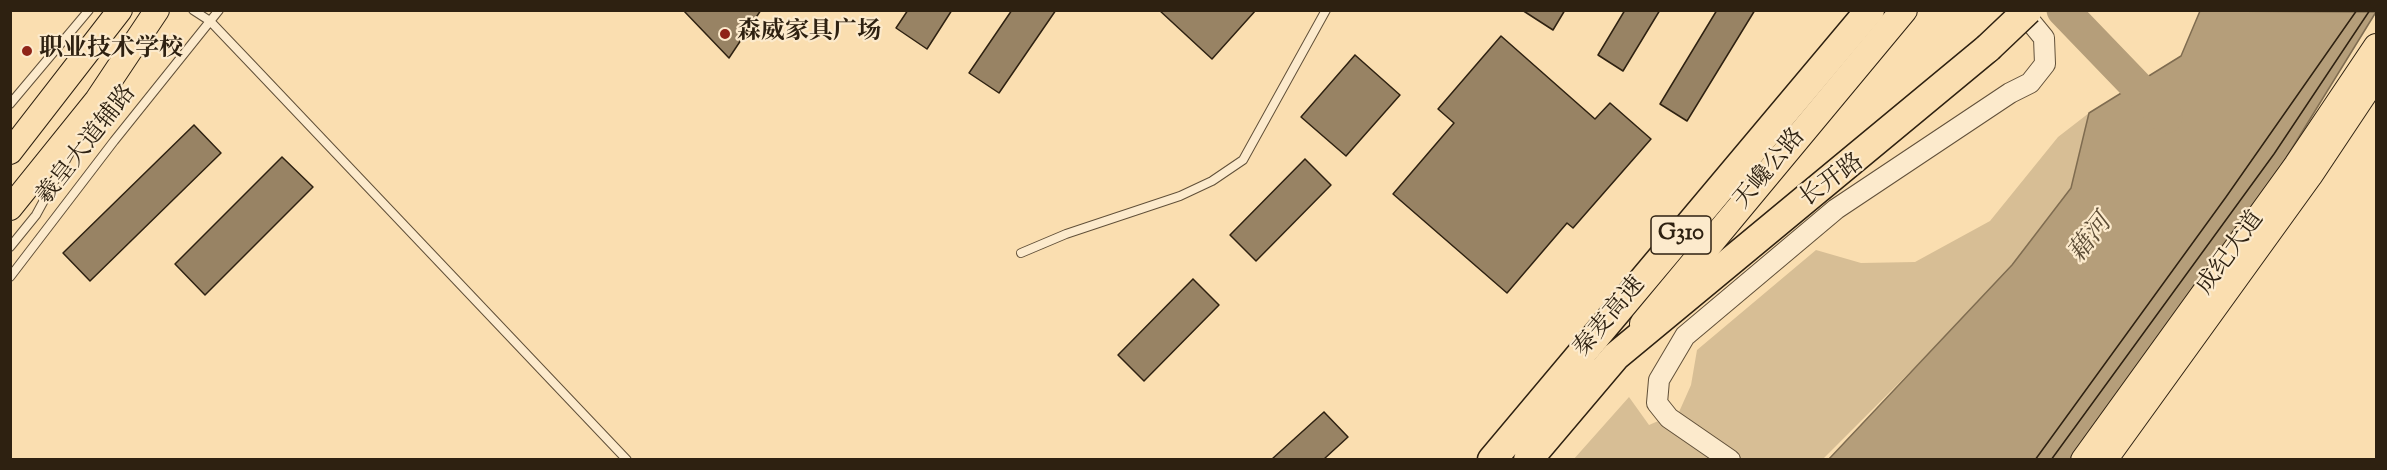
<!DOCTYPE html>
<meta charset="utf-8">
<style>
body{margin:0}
#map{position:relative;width:2387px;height:470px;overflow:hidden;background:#fadeb0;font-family:"Sorts Mill Goudy",serif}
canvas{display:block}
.frame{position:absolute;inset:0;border:12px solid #2e2111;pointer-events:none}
</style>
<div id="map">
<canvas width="2387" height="470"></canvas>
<div class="frame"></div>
</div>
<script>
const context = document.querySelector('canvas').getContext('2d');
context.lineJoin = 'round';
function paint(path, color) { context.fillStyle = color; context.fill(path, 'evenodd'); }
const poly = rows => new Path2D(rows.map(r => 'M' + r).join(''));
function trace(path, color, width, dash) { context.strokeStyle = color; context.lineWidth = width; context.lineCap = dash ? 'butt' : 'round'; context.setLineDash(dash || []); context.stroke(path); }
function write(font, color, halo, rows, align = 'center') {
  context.font = font + ' "Sorts Mill Goudy","Noto Serif SC",serif'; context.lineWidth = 4.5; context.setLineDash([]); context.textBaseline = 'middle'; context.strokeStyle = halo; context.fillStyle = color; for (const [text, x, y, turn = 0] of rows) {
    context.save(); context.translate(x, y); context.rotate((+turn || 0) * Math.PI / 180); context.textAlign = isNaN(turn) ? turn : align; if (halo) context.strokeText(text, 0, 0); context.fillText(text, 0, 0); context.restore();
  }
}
paint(poly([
 [2089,113,2071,188,2012,265,1916,366,1823,459,1573,460,1629,397,1649,425,1679,412,1691,385,1697,350,1816,250,1861,263,1915,262,1990,221,2058,137]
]), '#d7be95');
const water = poly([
 [2200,11,2376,12,2254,210,2081,459,1828,460,2012,265,2071,188,2089,113,2181,56,2200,11]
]);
paint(water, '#b59e7a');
trace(water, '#7f6c50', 1.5);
trace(poly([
 [2063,10,2166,117]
]), '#b59e7a', 33);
const building = poly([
 [683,10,761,10,729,58,683,10],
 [908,10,952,10,927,49,896,28,908,10],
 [1012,10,1056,10,999,93,969,73,1012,10],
 [1159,10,1256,10,1212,59,1159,10],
 [1522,10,1565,10,1553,30,1522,10],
 [1625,10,1660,10,1623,71,1598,55,1625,10],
 [1717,10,1755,10,1687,121,1660,104,1717,10],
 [1501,36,1595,119,1610,103,1651,139,1573,228,1567,223,1507,293,1393,194,1454,123,1438,109,1501,36],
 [1355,55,1400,95,1346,156,1301,117,1355,55],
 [194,125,221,153,90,281,63,253,194,125],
 [282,157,313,187,205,295,175,264,282,157],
 [1305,159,1331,185,1256,261,1230,235,1305,159],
 [1193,279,1219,305,1144,381,1118,355,1193,279],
 [1324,412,1348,437,1324,459,1272,459,1324,412]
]);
paint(building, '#988364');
trace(building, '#2e2111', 1.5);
const service = poly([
 [193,10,210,21,252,65,627,460],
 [10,104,89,10],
 [10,247,36,215,73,147],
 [1021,253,1066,234,1180,196,1212,181,1243,160,1326,10],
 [10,277,114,141,219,10]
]);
const tertiary = poly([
 [1730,460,1669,418,1657,403,1659,380,1685,336,1836,209,2010,93,2030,83,2045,64,2044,38,2021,10]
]);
const primary = poly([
 [10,152,120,10],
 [10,208,97,100,157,10],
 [2083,460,2296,165,2376,46],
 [2105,460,2310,176,2376,77]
]);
const trunk = poly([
 [1643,324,1904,10]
]);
const motorway = poly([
 [1492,460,1870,10],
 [1528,460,1616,356,1988,48]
]);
trace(service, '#615039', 10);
trace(tertiary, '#615039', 22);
trace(primary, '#2e2111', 26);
trace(trunk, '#2e2111', 28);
trace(motorway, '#2e2111', 31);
trace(service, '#fceacc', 8);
trace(tertiary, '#fceacc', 20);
trace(primary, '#fadeb0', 24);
trace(trunk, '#fadeb0', 26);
trace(motorway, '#fadeb0', 28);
trace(poly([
 [2035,460,2226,197,2357,10],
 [2051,460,2274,154,2370,10]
]), '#2e2111', 1.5);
const motorwayBridge = poly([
 [1988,48,2028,10]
]);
trace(motorwayBridge, '#2e2111', 31, []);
trace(motorwayBridge, '#fadeb0', 28);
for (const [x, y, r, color] of [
 [725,34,6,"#8f2418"],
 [27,51,6,"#8f2418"]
]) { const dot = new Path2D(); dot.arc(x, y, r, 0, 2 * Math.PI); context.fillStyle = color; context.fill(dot); trace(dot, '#fceacc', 2); }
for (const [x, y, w] of [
 [1681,235,60]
]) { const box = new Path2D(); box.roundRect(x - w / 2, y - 19, w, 38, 4.5); context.fillStyle = '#fceacc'; context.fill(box); trace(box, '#2e2111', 1.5); }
write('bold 22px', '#2e2111', null, [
 ["G310",1681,235]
]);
write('bold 24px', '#2e2111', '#fceacc', [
 ["森威家具广场",737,34],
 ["职业技术学校",39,51]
], 'left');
write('24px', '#2e2111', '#fceacc', [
 ["羲皇大道辅路",88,146,-52],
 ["天巉公路",1771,170,-50],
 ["长开路",1833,182,-36],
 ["成纪大道",2232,254,-54],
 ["秦麦高速",1611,318,-50]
]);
write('italic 26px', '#5d4d36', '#fceacc', [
 ["藉河",2092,240,-52]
]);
</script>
